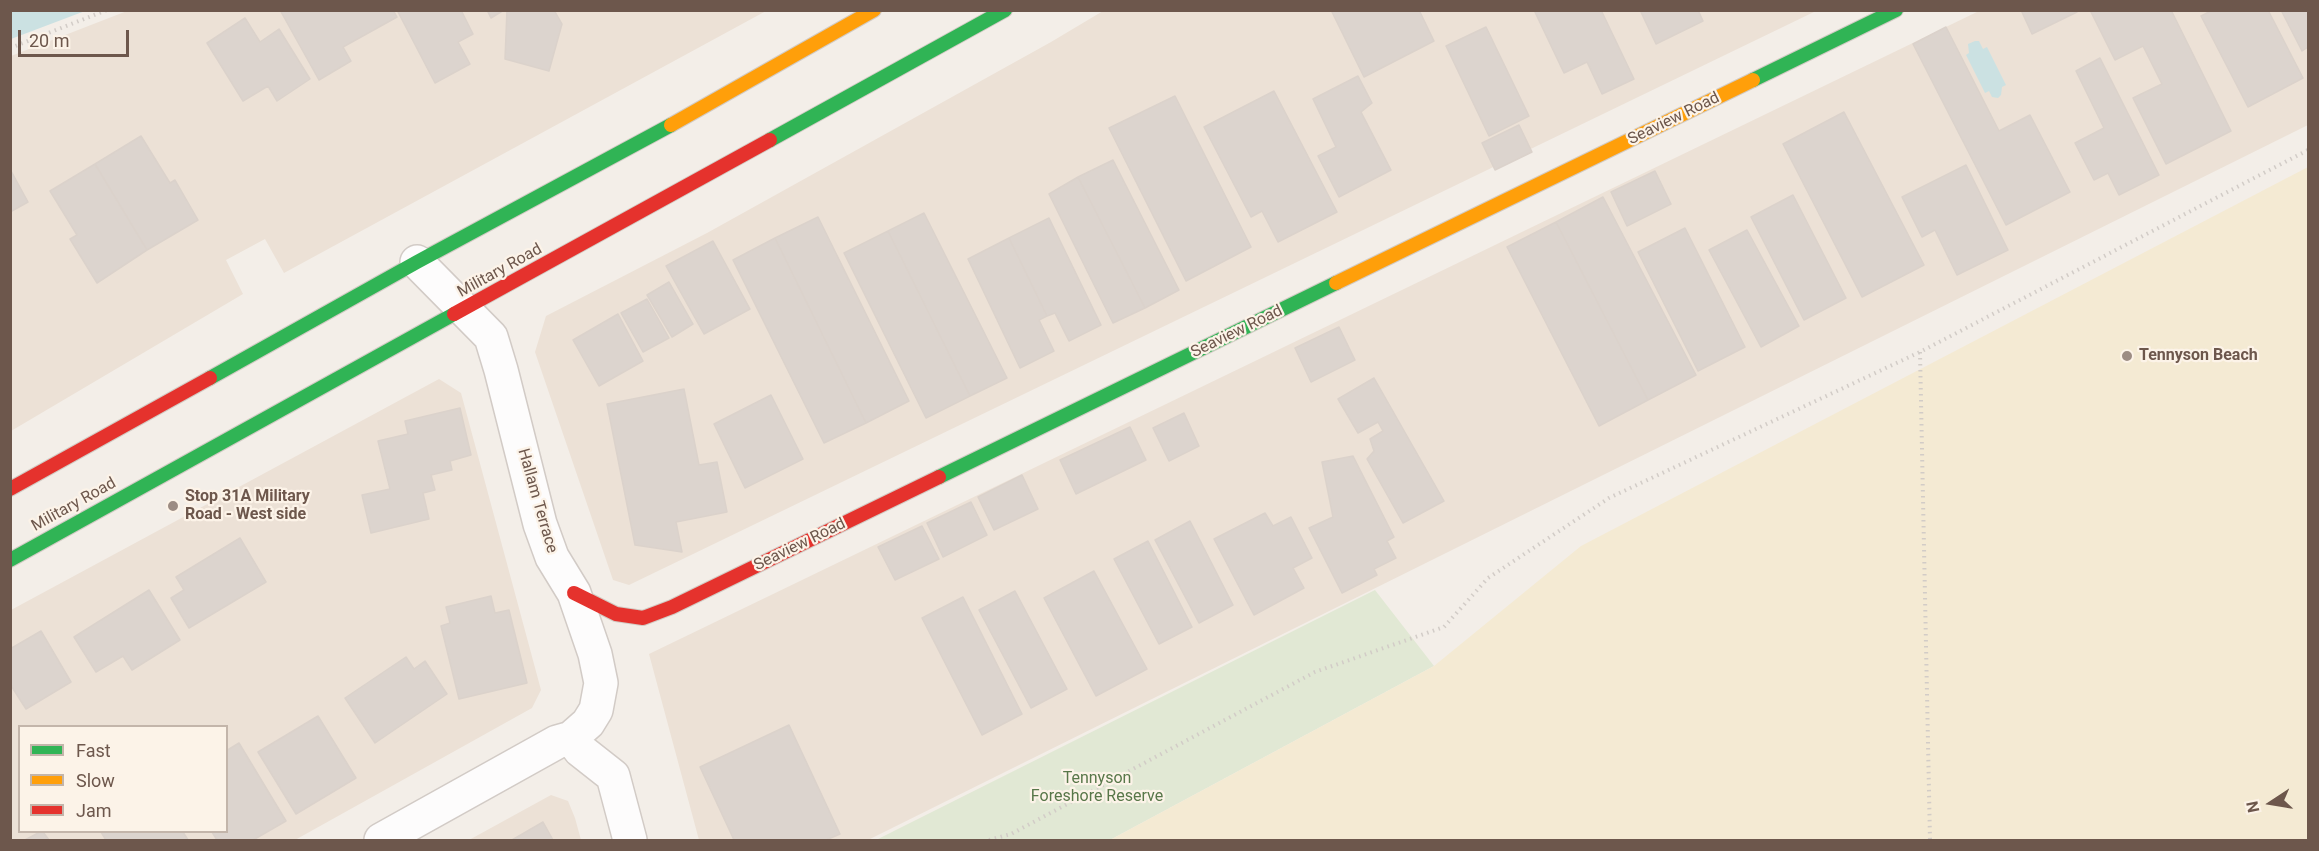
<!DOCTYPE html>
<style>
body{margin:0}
#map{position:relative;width:2319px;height:851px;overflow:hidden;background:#f3eee8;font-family:Roboto,sans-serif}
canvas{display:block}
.frame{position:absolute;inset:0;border:12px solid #6d574c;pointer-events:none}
.legend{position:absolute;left:18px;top:725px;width:210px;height:108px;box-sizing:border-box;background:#fcf3e8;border:2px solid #c3b5aa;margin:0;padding:8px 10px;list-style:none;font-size:18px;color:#6d574c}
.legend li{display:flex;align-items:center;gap:12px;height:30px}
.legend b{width:30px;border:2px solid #c3b5aa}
.north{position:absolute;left:2241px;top:773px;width:60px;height:60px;-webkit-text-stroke:4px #fcf3e8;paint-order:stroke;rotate:258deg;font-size:16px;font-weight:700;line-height:24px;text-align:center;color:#6d574c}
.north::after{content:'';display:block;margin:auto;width:21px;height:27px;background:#6d574c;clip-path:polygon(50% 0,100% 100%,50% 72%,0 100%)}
.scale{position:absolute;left:18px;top:30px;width:111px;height:27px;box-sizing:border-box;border:3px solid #6d574c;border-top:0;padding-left:8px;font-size:18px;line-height:21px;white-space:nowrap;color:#6d574c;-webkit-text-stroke:4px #fcf3e8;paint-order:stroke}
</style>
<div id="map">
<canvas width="2319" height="851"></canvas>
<div class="frame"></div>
<ul class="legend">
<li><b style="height:8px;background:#30b455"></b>Fast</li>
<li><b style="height:8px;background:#ff9f0a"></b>Slow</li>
<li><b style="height:8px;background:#e5322d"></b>Jam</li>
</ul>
<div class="north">N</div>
<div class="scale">20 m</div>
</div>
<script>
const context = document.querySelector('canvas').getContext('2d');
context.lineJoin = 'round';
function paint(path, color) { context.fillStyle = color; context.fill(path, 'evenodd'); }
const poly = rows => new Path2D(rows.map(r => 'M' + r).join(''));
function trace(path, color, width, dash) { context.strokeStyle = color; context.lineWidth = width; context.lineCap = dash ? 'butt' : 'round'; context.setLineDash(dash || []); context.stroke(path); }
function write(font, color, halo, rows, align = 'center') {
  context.font = font + ' Roboto,sans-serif'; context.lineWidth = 4.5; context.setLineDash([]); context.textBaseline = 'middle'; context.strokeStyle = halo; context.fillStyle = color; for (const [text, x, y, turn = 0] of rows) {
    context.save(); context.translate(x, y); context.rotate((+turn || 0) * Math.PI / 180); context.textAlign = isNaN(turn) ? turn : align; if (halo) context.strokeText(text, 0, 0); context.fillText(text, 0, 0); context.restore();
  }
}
paint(poly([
 [127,11,766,11,284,273,265,239,226,260,243,294,11,431,11,56],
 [1103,11,1816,11,629,585,613,580,535,352,546,316,707,233,1051,42],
 [1979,11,2308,11,2308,125,868,840,699,840,649,654],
 [439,379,461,393,541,690,532,708,295,840,11,840,11,610],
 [20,726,226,726,226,832,20,832],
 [551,795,568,801,575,818,581,840,469,840]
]), '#ece1d6');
paint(poly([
 [1375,590,1434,666,1110,840,876,840]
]), '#e1e8d4');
paint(poly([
 [2308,167,2308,840,1110,840,1434,666,1581,546]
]), '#f4ead3');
paint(poly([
 [11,10,85,10,85,11,11,39],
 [1975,41,1979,41,1983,49,1987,47,2006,85,2002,87,2001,95,1998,98,1992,97,1989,91,1985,93,1966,55,1969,53,1968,44]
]), '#cbe1e2');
const building = poly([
 [280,10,393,10,397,17,343,47,351,61,319,80,280,10],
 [397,10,461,10,473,34,458,42,470,64,435,83,397,10],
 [487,10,504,10,491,18,487,10],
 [507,10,554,10,562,24,549,71,505,59,507,10],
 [1331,10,1419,10,1434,41,1364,77,1331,10],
 [1534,10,1601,10,1634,79,1602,94,1587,62,1564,73,1534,10],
 [1640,10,1698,10,1703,21,1656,44,1640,10],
 [2021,10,2076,10,2077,12,2032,34,2021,10],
 [2090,10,2171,10,2231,131,2166,164,2133,98,2162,84,2143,46,2115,60,2090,10],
 [2213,10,2268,10,2303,78,2248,107,2201,16,2213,10],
 [2281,10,2308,10,2308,47,2302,51,2281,10],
 [245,18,260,42,279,29,310,79,277,101,268,86,243,101,207,43,245,18],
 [1486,27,1529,116,1489,136,1446,46,1486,27],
 [1946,27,1999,131,2030,115,2070,192,2006,225,1913,44,1946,27],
 [2100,58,2159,175,2119,195,2108,173,2094,180,2075,143,2104,128,2076,71,2100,58],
 [1358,76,1372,103,1361,112,1391,170,1339,197,1318,156,1336,147,1313,99,1358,76],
 [1274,91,1337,212,1278,242,1262,211,1251,217,1204,127,1274,91],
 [1175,96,1251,247,1186,281,1109,128,1175,96],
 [1844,112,1924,265,1862,297,1783,144,1844,112],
 [1519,125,1532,152,1495,170,1482,143,1519,125],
 [141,136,170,183,175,180,198,220,147,250,95,164,141,136],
 [1113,160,1179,290,1145,308,1078,177,1113,160],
 [95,164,147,250,97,283,70,239,77,235,50,191,95,164],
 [1966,165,2008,250,1957,275,1935,230,1922,237,1902,197,1966,165],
 [10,169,28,202,10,212,10,169],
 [1655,171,1671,204,1627,226,1611,192,1655,171],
 [1078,177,1145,308,1113,323,1049,194,1078,177],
 [1793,195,1846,298,1804,320,1751,217,1793,195],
 [1603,197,1696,375,1648,400,1556,222,1603,197],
 [924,213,1007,378,970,396,888,231,924,213],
 [818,217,909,401,866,423,775,238,818,217],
 [1049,218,1101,325,1069,341,1055,313,1047,316,1009,238,1049,218],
 [1556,222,1648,400,1599,426,1507,247,1556,222],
 [1685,228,1745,347,1698,371,1638,252,1685,228],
 [1747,230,1799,326,1761,347,1709,250,1747,230],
 [888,231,970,396,926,418,844,253,888,231],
 [775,238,866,423,824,443,733,260,775,238],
 [1009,238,1047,316,1039,320,1054,351,1020,368,968,259,1009,238],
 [713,241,750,309,704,334,666,266,713,241],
 [669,282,693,324,672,337,647,295,669,282],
 [647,299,669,338,643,352,621,313,647,299],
 [618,314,643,361,599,386,573,340,618,314],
 [1339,327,1355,360,1311,382,1295,348,1339,327],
 [1374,378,1444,501,1403,523,1367,459,1374,451,1370,439,1383,431,1378,422,1358,433,1338,399,1374,378],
 [684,389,699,465,717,462,727,512,676,522,682,552,635,545,607,404,684,389],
 [771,395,803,459,745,488,714,424,771,395],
 [460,408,471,455,450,461,452,470,431,475,435,490,423,493,429,519,371,533,362,495,390,489,378,441,408,434,405,421,460,408],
 [1184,413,1199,446,1169,461,1153,428,1184,413],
 [1130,427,1146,460,1076,494,1060,460,1130,427],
 [1353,456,1394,537,1387,541,1396,558,1374,569,1377,575,1342,593,1309,528,1333,517,1322,462,1353,456],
 [1022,475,1038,509,994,530,978,497,1022,475],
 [971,502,987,535,943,557,927,523,971,502],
 [1265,513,1273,526,1291,517,1312,558,1293,568,1304,588,1254,615,1214,539,1265,513],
 [1190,521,1233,605,1199,623,1155,540,1190,521],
 [922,526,939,559,895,580,878,547,922,526],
 [240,538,266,582,189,628,171,598,184,590,176,577,240,538],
 [1148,541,1192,627,1159,644,1114,559,1148,541],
 [1094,571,1147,669,1096,696,1044,598,1094,571],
 [149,590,180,640,132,670,123,656,96,672,74,637,149,590],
 [1015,591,1067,689,1031,708,979,610,1015,591],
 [491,596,495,613,509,610,527,683,459,699,441,626,450,623,446,607,491,596],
 [963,597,1022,714,982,735,922,618,963,597],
 [41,631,71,682,26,709,10,684,10,649,41,631],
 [406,657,414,669,425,661,447,694,375,743,345,698,406,657],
 [318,716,356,778,296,814,258,752,318,716],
 [789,725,840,834,826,840,734,840,700,767,789,725],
 [239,743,286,821,253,840,217,840,212,832,226,832,226,751,239,743],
 [543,822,553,840,512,840,543,822],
 [40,832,43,832,49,840,25,840,40,832],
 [101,832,183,832,188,840,106,840,101,832]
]);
paint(building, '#dcd4ce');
trace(building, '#dbd2cb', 1.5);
const street = poly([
 [571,738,580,750,613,776,630,840],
 [381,840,557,742,571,738,588,723,596,710,601,683,595,654,574,593,552,557,540,524,501,370,491,337,417,262]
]);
const fast = poly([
 [1753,80,1896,10],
 [770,140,1005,10],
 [210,378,417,262,671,125],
 [939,477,1336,283],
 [10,560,454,314]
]);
const slow = poly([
 [671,125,874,10],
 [1336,283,1753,80]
]);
const jam = poly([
 [454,314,770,140],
 [10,489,210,378],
 [574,593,616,614,643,618,672,607,939,477]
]);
trace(street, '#d2cbc6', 36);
trace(fast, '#d2cbc4', 16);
trace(slow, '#d2cbc4', 16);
trace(jam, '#d2cbc4', 16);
trace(poly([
 [10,48,107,10],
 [1920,352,1930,840],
 [989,840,1011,834,1315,672,1444,627,1488,578,1609,498,1920,352,2308,150]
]), '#d2ccc7', 4, [1.5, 4.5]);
trace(street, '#fdfcfc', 33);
trace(fast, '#30b455', 14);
trace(slow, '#ff9f0a', 14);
trace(jam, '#e5322d', 14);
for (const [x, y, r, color] of [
 [2127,356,6,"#9c8c83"],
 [173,506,6,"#9c8c83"]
]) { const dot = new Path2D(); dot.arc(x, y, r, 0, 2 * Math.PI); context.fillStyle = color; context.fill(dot); trace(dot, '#fcf3e8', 2); }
write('16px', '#6d574c', '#fcf3e8', [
 ["Seaview Road",1674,119,-26],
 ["Military Road",500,271,-29],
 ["Seaview Road",1237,332,-26],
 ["Hallam Terrace",537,501,74],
 ["Military Road",74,505,-29],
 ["Seaview Road",800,545,-26]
]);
write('bold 16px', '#6d574c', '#fcf3e8', [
 ["Tennyson Beach",2139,356],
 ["Stop 31A Military",185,497],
 ["Road - West side",185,515]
], 'left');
write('16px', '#587749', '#fcf3e8', [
 ["Tennyson",1097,779],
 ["Foreshore Reserve",1097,797]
]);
</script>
